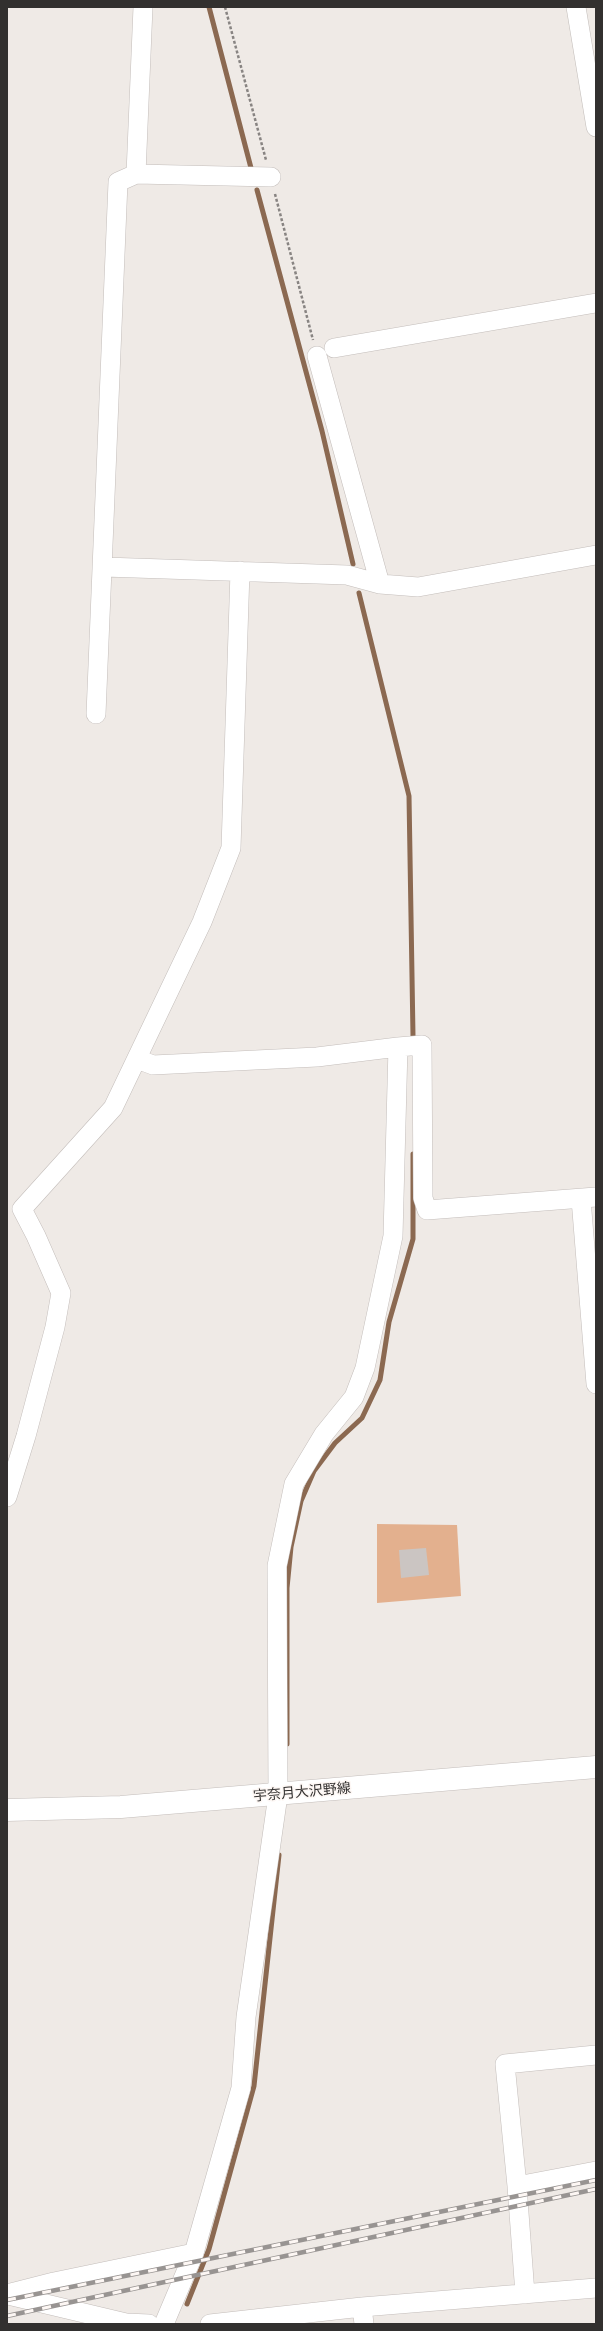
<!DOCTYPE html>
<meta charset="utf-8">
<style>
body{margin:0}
#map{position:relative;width:603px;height:2331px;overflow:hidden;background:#efeae6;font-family:Roboto,sans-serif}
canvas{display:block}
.frame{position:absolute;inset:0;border:8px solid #32302f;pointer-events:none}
</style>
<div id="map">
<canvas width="603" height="2331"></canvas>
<div class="frame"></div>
</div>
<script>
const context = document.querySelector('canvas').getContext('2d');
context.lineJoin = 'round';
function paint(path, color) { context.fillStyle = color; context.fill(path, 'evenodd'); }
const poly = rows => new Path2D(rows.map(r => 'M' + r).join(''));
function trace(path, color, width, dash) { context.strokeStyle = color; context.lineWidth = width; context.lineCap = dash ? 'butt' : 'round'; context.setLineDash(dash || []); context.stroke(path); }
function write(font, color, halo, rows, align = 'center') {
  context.font = font + ' Roboto,"Noto Sans JP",sans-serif'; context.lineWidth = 3; context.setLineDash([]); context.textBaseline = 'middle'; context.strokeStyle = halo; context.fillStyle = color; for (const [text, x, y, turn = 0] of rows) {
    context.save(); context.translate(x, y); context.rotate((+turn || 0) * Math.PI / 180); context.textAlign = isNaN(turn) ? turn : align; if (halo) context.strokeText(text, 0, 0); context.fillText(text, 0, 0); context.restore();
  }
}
paint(poly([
 [377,1524,457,1525,461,1596,377,1603]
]), '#e3b08e');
trace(poly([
 [209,7,251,168],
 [257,190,322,431,353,564],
 [359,593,409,796,413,1036],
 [287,1744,287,1588,291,1547,301,1501,314,1471,335,1443,362,1418,380,1380,389,1322,413,1239,413,1154],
 [187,2304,209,2249,254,2086,279,1855]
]), '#8b6951', 5);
paint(poly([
 [426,1548,429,1575,401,1578,399,1550]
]), '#cbc5c2');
const street = poly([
 [576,7,596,127],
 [136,174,271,177],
 [334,348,596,303],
 [317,356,380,584],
 [104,567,347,575,380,584,418,587,596,555],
 [96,714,118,182,136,174,143,7],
 [398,1047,422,1045,423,1198,427,1210,596,1197],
 [137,1059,153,1065,317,1057,398,1047,393,1236,365,1368,354,1397,324,1434,294,1484,277,1566,278,1795,246,2017,241,2088,194,2253,164,2324],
 [581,1199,596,1384],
 [7,1497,26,1436,55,1327,61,1293,36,1236,22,1209,113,1108,202,922,231,848,240,571],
 [517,2186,505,2064,596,2055],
 [7,2294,54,2282,194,2253],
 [525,2294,517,2186,596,2171],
 [8,2295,126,2323,149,2324],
 [362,2307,364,2324],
 [210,2324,362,2307,596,2288]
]);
const primary = poly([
 [7,1810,121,1807,596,1767]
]);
trace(street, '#c3bdba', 20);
trace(primary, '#c3bdba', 23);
trace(poly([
 [225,7,266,160],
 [275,194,313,340]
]), '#888482', 2.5, [3, 2]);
trace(street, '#fff', 19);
trace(primary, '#fff', 22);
const rail = poly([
 [7,2300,596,2180],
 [7,2316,596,2189]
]);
trace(rail, '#989492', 4.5);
trace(rail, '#fdf7f4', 3, [9]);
write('14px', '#32302f', '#fdf7f4', [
 ["宇奈月大沢野線",302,1793,-5]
]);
</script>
